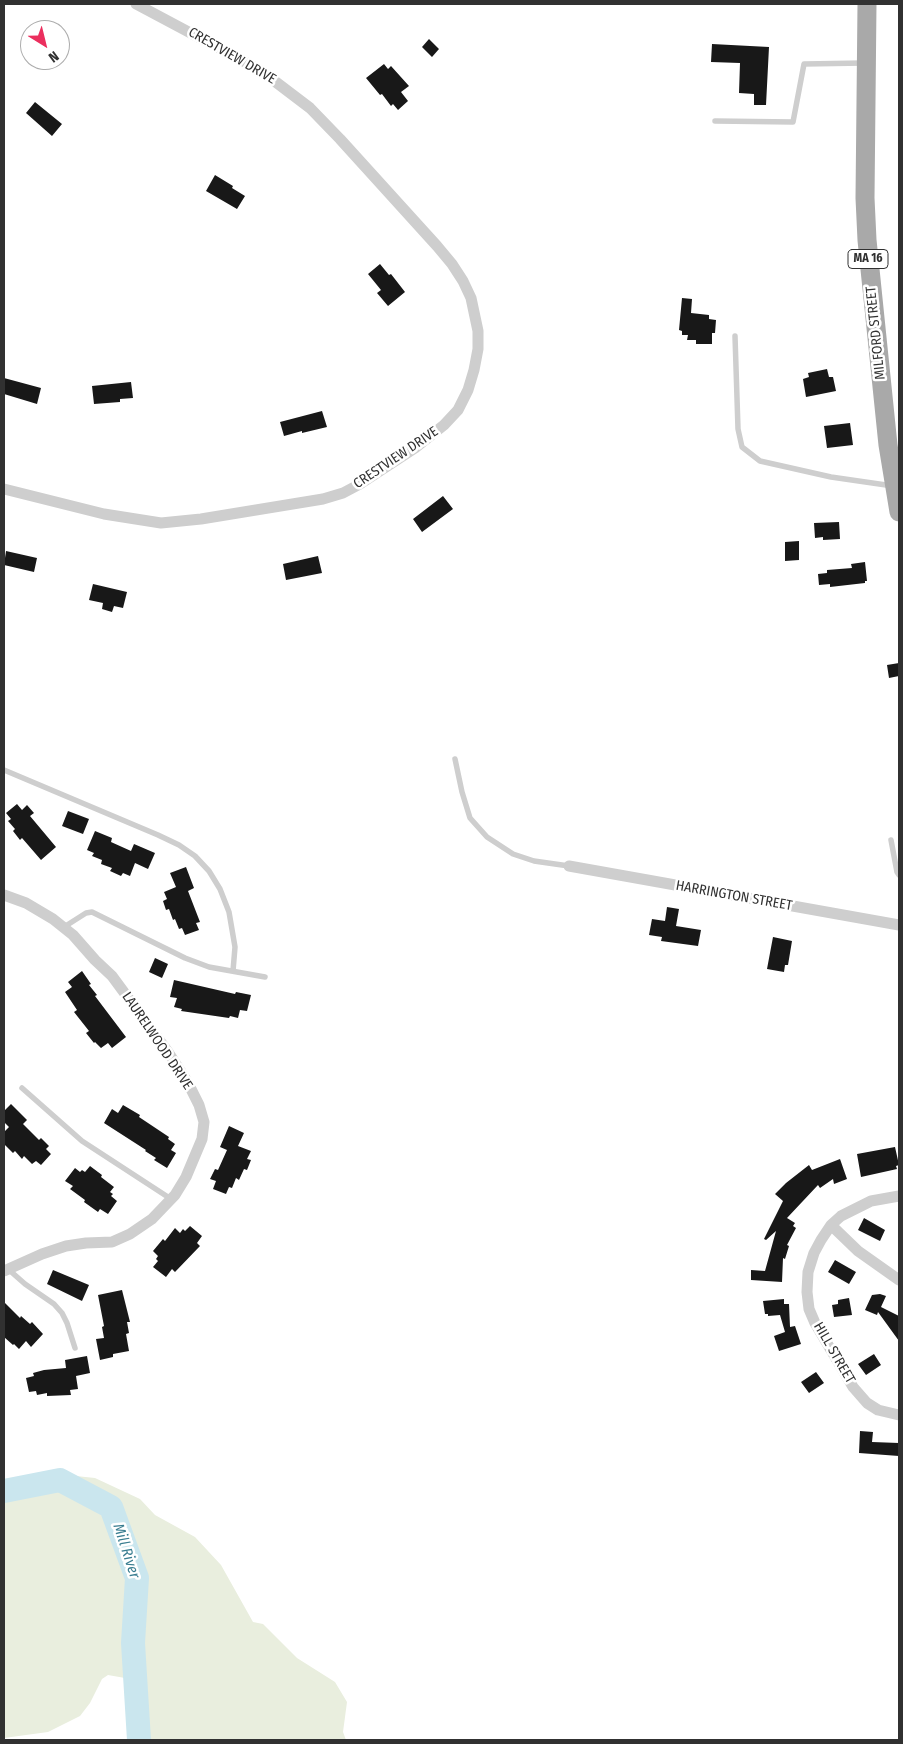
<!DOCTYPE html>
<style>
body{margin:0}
#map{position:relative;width:903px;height:1744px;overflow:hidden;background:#fff;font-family:"Fira Sans Condensed",sans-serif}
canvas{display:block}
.frame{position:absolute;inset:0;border:5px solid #313131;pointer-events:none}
.north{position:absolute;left:20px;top:20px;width:50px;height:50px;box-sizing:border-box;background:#fff;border:1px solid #adadad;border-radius:50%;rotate:144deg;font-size:14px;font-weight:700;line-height:20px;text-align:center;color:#313131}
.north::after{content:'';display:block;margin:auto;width:18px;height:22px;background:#eb2f5e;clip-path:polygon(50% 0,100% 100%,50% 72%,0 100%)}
</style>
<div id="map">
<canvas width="903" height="1744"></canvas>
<div class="frame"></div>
<div class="north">N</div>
</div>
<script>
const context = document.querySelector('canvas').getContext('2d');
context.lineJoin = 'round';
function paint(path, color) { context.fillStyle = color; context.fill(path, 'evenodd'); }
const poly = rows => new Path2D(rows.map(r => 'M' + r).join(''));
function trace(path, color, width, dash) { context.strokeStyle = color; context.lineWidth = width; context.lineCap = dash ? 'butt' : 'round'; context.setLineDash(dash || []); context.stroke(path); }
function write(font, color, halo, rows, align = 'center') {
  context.font = font + ' "Fira Sans Condensed",sans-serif'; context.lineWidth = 5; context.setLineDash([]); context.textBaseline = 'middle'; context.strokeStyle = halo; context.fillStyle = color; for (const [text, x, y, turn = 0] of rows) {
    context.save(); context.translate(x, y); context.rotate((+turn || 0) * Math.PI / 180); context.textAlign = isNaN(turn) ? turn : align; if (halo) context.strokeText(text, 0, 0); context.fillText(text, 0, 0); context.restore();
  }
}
paint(poly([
 [57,1474,95,1478,140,1499,155,1515,195,1537,221,1565,253,1622,263,1624,297,1658,335,1682,347,1702,343,1732,346,1740,137,1740,131,1690,125,1678,108,1675,102,1679,90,1703,80,1716,48,1732,4,1738,4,1491,30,1479]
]), '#e9eede');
trace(poly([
 [4,1491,60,1480,111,1507,137,1578,133,1643,139,1740]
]), '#cae6ee', 24);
paint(poly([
 [429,39,439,49,432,57,422,47],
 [712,44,769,47,766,105,754,105,754,94,739,93,740,63,711,62],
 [384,64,388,69,391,66,409,86,401,92,408,101,398,110,393,104,391,106,382,94,380,95,366,78],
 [35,102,62,124,52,136,26,113],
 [215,175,233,186,232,188,245,196,237,209,206,191],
 [380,264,389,275,391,274,405,292,388,306,377,293,381,290,368,274],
 [682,298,692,299,691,313,709,315,709,319,716,320,715,333,712,333,712,344,696,344,696,340,687,340,688,335,682,335,682,331,679,330],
 [827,369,829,377,833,377,836,391,806,397,803,379,809,377,808,373],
 [4,378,41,388,37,404,4,394],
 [131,382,133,398,120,399,120,402,94,404,92,386],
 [322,411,327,427,302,433,302,431,284,436,280,422],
 [850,423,853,445,827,448,824,426],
 [443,496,453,509,422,532,413,519],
 [839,522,840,539,823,540,823,537,815,538,814,523],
 [799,541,799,560,785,561,785,542],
 [6,551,37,558,34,572,4,565],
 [318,556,322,573,286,580,283,564],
 [865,562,867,581,865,581,865,583,830,587,830,584,819,585,818,574,827,573,827,570,852,568,851,564],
 [93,584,127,592,123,608,114,606,112,612,102,609,103,603,89,600],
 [899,663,899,676,889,678,887,665],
 [17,804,22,810,27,805,34,813,30,816,56,847,41,860,22,838,20,840,13,831,15,829,8,821,11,819,6,813],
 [68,811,89,819,83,834,62,826],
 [95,831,112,838,111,842,131,851,134,844,155,853,148,869,135,863,130,876,123,873,121,876,110,871,112,868,101,864,102,860,92,856,94,853,87,850],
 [186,867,194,888,188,891,200,922,196,923,199,930,185,935,182,928,179,929,175,919,173,920,169,909,166,910,163,901,167,899,164,892,176,887,170,873],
 [667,907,679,909,676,926,701,930,698,946,661,941,662,937,649,935,652,919,665,921],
 [773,937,792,941,788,965,785,965,784,972,767,969],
 [155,958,168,964,162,978,149,972],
 [82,971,91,984,89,985,97,995,95,996,126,1037,112,1048,108,1043,101,1048,95,1042,94,1043,86,1033,89,1031,74,1012,77,1010,65,992,72,987,68,982],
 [174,980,235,994,236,992,251,995,247,1011,240,1010,238,1018,230,1016,229,1018,181,1011,182,1009,174,1007,177,998,170,997],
 [11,1104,27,1120,23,1124,39,1140,41,1138,49,1146,46,1149,51,1154,41,1165,36,1161,32,1164,24,1156,22,1159,15,1151,13,1153,4,1144,4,1132,9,1127,4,1122,4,1111],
 [123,1105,140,1115,139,1117,169,1137,168,1139,175,1144,171,1150,176,1153,167,1168,154,1160,156,1158,145,1151,146,1150,104,1123,112,1109,118,1113],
 [229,1126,244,1133,238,1146,251,1151,247,1159,251,1160,247,1170,244,1169,239,1180,236,1178,232,1188,229,1187,226,1194,213,1189,216,1181,210,1179,215,1169,218,1170,227,1150,220,1147],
 [895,1147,899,1165,896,1166,897,1169,861,1177,857,1154],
 [840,1159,847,1179,834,1184,833,1179,820,1188,818,1185,787,1218,795,1223,793,1226,796,1228,787,1245,789,1246,785,1259,783,1258,782,1282,751,1280,751,1270,765,1271,776,1231,766,1240,764,1239,783,1201,775,1194,786,1183,809,1165,812,1170],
 [90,1166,102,1175,101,1177,114,1187,110,1192,113,1194,111,1196,117,1201,108,1214,100,1209,98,1212,84,1202,85,1200,70,1189,73,1186,65,1181,75,1168,80,1172,82,1170,85,1172],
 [864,1218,885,1230,880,1241,858,1230],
 [190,1226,202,1236,197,1243,200,1246,175,1272,172,1269,166,1277,153,1267,158,1261,156,1259,158,1256,153,1251,163,1239,165,1241,175,1228,180,1233,183,1229,185,1231],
 [835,1260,856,1272,849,1284,828,1272],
 [53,1270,89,1285,82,1301,47,1284],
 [122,1290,130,1322,127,1322,129,1333,126,1334,129,1351,113,1354,113,1357,100,1360,96,1339,104,1338,102,1327,104,1326,98,1295],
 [880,1294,886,1296,881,1307,899,1316,899,1341,878,1312,877,1315,865,1310,872,1295],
 [849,1298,852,1315,834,1317,832,1305,838,1304,838,1300],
 [784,1299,784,1304,789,1304,790,1327,795,1326,801,1344,779,1351,774,1336,785,1332,780,1315,768,1316,768,1314,765,1314,763,1301],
 [4,1302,20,1318,21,1316,30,1324,32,1322,43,1334,31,1347,26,1341,19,1349,14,1344,13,1345,4,1337],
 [874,1354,881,1365,866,1375,858,1364],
 [87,1356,90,1373,76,1376,78,1389,70,1390,71,1395,47,1396,47,1393,37,1395,36,1391,29,1392,26,1378,34,1376,33,1373,44,1370,66,1368,65,1360],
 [816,1372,824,1383,809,1393,801,1382],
 [860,1431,873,1432,872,1442,899,1443,899,1456,859,1453]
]), '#181818');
trace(poly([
 [715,121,793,122,804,64,864,63],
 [735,336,738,429,742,447,760,461,831,477,893,486],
 [455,759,462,792,470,818,487,837,513,854,534,861,569,866],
 [4,770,158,835,179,845,195,856,209,871,220,889,229,912,235,947,233,971],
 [891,840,897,872,899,875],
 [64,927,86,913,92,912,185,958,209,967,265,977],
 [22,1088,82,1141,171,1199],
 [8,1269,25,1284,54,1304,62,1313,67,1323,75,1348]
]), '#cecece', 5.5);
trace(poly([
 [4,489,104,514,161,523,201,519,323,499,343,493,360,484,415,448,444,425,458,410,468,390,474,370,478,349,478,331,471,298,463,281,452,264,437,246,340,139,310,108,260,70,136,4],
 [569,866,899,925],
 [4,895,26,903,53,919,73,935,95,960,112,976,168,1052,188,1083,199,1105,204,1122,202,1139,186,1177,175,1195,152,1219,130,1234,112,1242,86,1243,66,1246,42,1254,4,1271],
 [899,1196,871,1201,841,1216,831,1225,821,1240,814,1253,808,1272,807,1292,809,1309,815,1323,853,1387,867,1403,878,1410,899,1415],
 [831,1225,858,1251,899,1280]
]), '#cecece', 11);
trace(poly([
 [867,4,865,198,867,240,888,445,899,512]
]), '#a9a9a9', 19);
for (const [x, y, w] of [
 [868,259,40]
]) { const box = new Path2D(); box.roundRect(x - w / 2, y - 9.5, w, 19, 4); context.fillStyle = '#fff'; context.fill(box); trace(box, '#313131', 1); }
write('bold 12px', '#313131', null, [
 ["MA 16",868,259]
]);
write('14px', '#313131', '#fff', [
 ["CRESTVIEW DRIVE",232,56,30],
 ["MILFORD STREET",876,333,-96],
 ["CRESTVIEW DRIVE",396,458,-34],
 ["HARRINGTON STREET",734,896,10],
 ["LAURELWOOD DRIVE",157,1041,56],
 ["HILL STREET",834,1353,60]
]);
write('italic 15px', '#397d90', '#fff', [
 ["Mill River",126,1551,72]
]);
</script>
